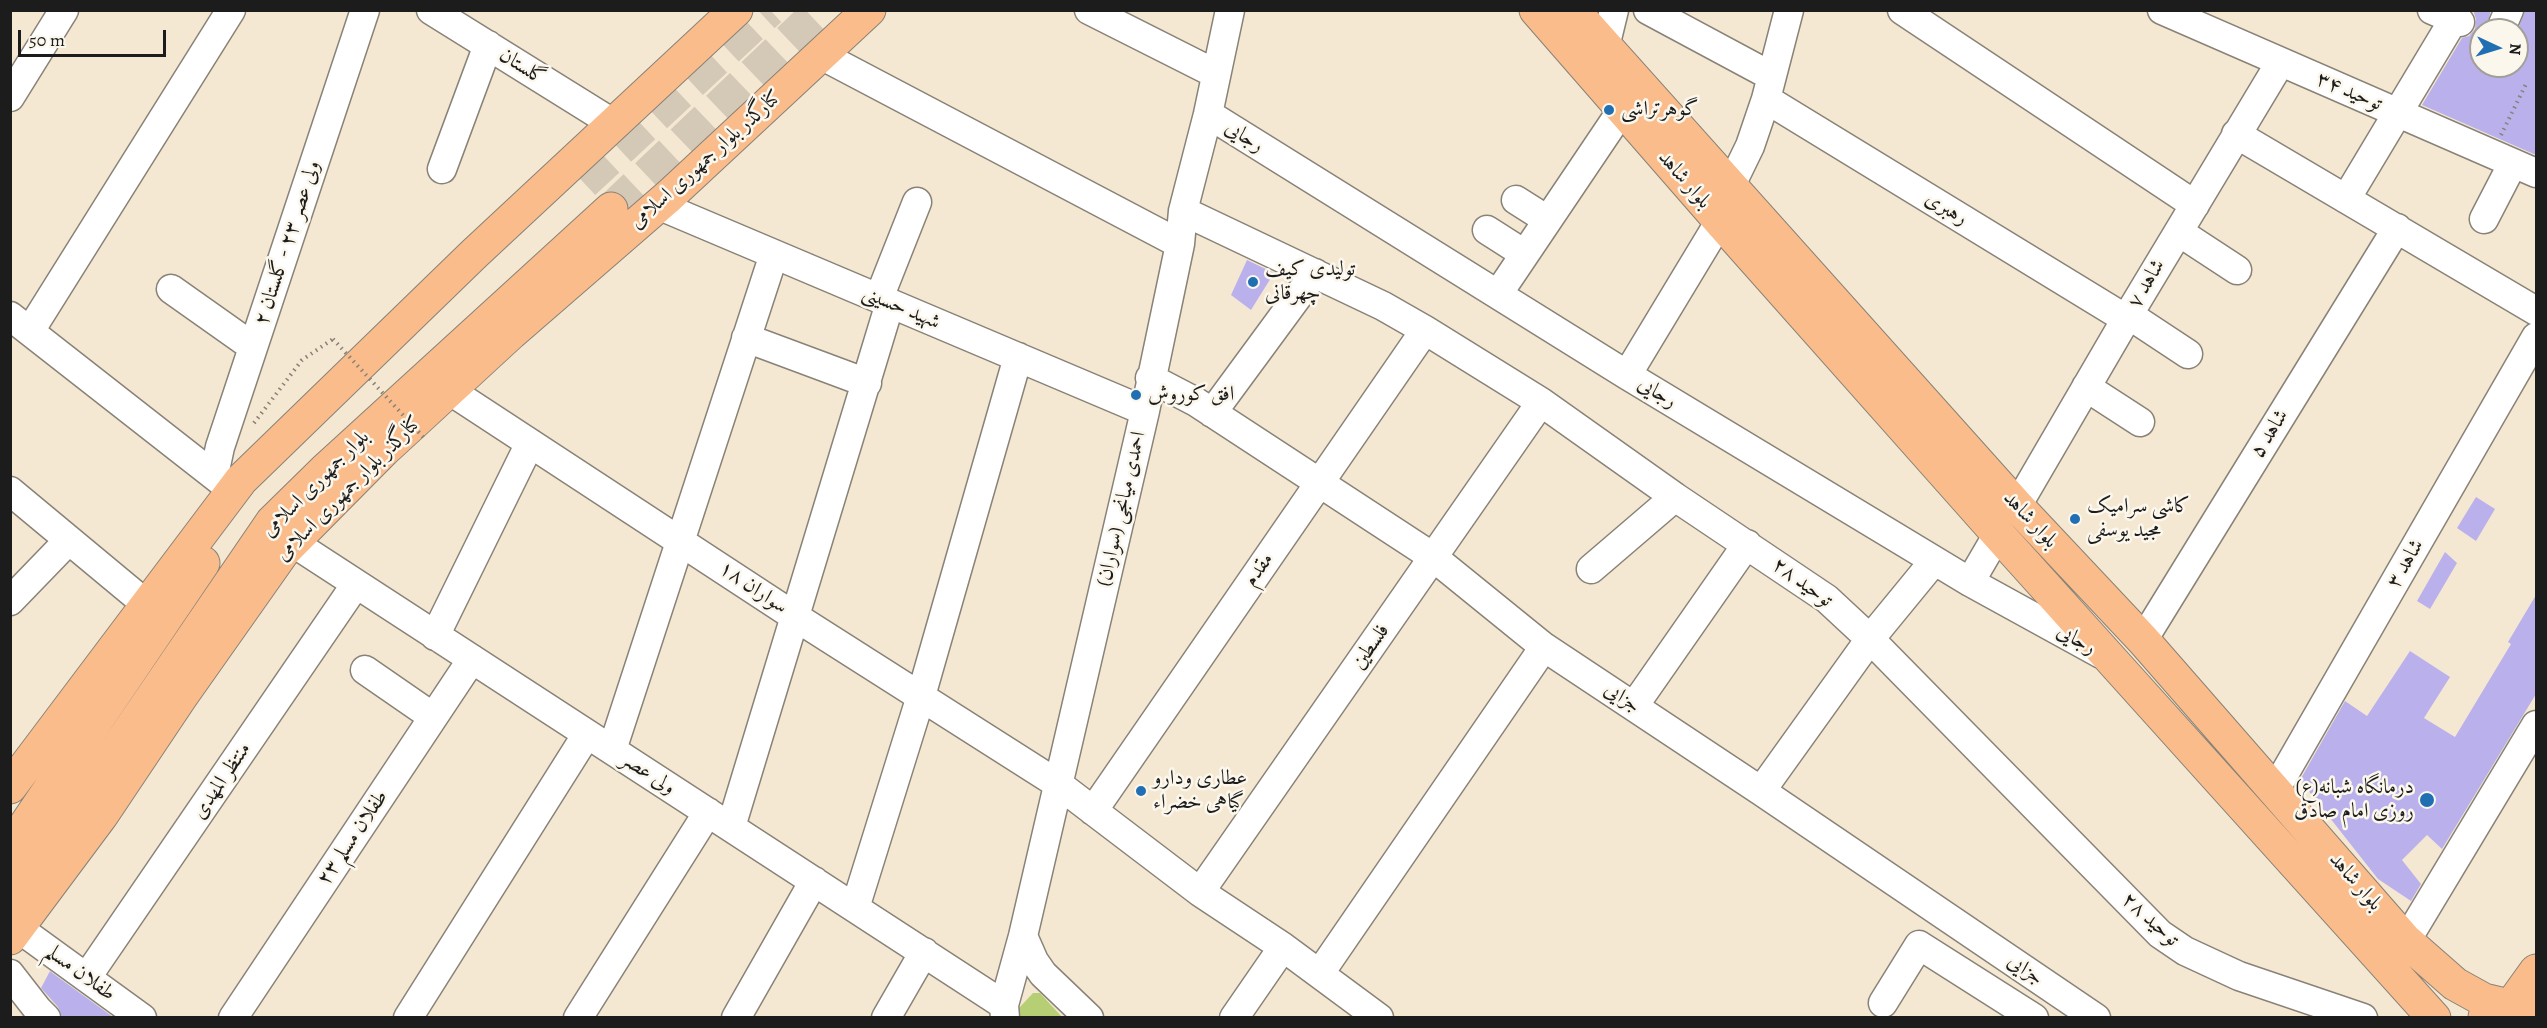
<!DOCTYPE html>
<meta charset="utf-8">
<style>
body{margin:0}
#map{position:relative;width:2547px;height:1028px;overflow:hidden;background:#f5e8d2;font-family:Alegreya,serif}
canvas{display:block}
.frame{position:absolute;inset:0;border:12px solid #1c1c1c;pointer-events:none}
.north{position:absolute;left:2469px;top:18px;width:60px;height:60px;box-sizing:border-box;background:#fbf7ec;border:2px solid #a29f99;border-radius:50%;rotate:94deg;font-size:16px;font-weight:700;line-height:24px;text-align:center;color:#1c1c1c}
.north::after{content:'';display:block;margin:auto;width:21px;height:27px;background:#1f6fb2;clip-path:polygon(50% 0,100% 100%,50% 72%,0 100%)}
.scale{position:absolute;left:18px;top:30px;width:148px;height:27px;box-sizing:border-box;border:3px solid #1c1c1c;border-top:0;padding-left:8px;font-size:18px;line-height:21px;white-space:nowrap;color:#1c1c1c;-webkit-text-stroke:4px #fbf7ec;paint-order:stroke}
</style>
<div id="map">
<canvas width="2547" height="1028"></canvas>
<div class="frame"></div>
<div class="north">N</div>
<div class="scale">50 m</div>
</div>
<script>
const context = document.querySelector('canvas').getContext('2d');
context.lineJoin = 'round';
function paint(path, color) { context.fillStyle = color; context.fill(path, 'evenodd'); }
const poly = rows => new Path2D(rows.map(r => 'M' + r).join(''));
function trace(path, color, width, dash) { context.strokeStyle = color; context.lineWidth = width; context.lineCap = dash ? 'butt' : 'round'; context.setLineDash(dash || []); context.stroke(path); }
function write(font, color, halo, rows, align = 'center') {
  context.font = font + ' Alegreya,Amiri,serif'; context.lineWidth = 5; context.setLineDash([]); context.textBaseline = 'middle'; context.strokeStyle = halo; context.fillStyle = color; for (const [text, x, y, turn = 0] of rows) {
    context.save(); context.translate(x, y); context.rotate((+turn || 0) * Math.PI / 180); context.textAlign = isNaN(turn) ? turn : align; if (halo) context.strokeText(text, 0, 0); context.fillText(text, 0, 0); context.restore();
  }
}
paint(poly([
 [1033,993,1040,993,1062,1017,1018,1018,1019,1008]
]), '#b7cf74');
paint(poly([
 [2473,10,2491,10,2487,25,2488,30,2481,30,2481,66,2517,66,2517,32,2525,10,2536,10,2536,155,2422,105,2462,38,2469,36,2475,29,2476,19],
 [1247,260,1274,273,1251,310,1231,295],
 [2476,497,2495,509,2476,541,2457,528],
 [2445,552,2457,563,2430,609,2417,601],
 [2536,595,2536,694,2442,849,2427,835,2402,860,2421,884,2411,901,2378,879,2300,780,2345,701,2367,716,2410,651,2450,677,2424,718,2455,737,2511,644,2508,642],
 [50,971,51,972,113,1017,62,1017,58,1007,41,988]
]), '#bab1ec');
trace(poly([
 [584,183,770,10],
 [611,209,820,10]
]), '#d4c9b7', 33, [33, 16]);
const minor = poly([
 [431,10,614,124],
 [1089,10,1216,74],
 [1648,10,1771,76],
 [1902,10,2195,205],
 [2162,10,2536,173],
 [2432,10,2460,22],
 [2503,24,2509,10],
 [1605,47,1614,10],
 [821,55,1180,244],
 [10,97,64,10],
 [1766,99,2126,319],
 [1208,114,1627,375,1970,582,2101,654],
 [2236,134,2536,311],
 [442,169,488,45],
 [1731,185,1750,146,1766,99,1789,10],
 [2346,199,2454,19],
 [1516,200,1546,219],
 [658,205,1145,411],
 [1183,211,1383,306,1425,330,1541,402,1675,497,1827,599,1870,639,2160,934,2185,951,2239,976,2363,1018],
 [2484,219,2513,163],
 [1487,230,1523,253],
 [2179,232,2237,270],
 [171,289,253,347],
 [1498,294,1622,110],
 [879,298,917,202],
 [2129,315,2188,354],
 [10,316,226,485],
 [30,331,231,10],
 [746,338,867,383],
 [1627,375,1720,221],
 [1150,378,1196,402,1433,557,1544,647,1761,791,2096,1018],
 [2086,387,2140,422],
 [449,390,794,616,1058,784,1200,892,1283,947,1379,1018],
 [1212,413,1315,273],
 [214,475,220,447,365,10],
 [10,491,146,604],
 [2017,506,2126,319,2280,63],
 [292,542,1004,1005],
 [1591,569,1675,497],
 [1970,582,1998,534],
 [10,601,69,540],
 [435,636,530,443],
 [2143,640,2397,228],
 [365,670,433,717],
 [1634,706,1747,544],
 [612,750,774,254],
 [2275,790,2536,337],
 [1761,791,1870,639,1934,561],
 [1093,811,1425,330],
 [731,827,890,303],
 [1200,892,1541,402],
 [855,908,921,696,1018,357],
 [18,928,142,1018],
 [1023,936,1034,961,1043,974,1089,1018],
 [2406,941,2536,725],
 [1320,973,1544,647],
 [10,974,38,1010,46,1018],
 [87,977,356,584],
 [1883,1003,1919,945,2034,1018],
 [233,1018,472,659],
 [408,1018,587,734],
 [578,1018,708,812],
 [736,1018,814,881],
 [886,1018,924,952],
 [1005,1018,1004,1005,1023,936,1145,411,1180,244,1183,211,1208,114,1230,10],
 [1234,1018,1283,947]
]);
const major = poly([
 [1536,10,1720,221,1998,534,2434,1018],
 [1573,10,2017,506,2143,640,2406,941,2455,984,2484,1000,2505,1005],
 [10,787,241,480,474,254,736,10],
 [10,848,203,563],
 [10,892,95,781,272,522,324,471,611,209],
 [10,938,101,816,180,698,283,552,384,450,511,333,669,196,869,10],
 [2513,1003,2536,971],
 [2485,1017,2513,1003,2536,1001]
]);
trace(minor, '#888277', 31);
trace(major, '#888277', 35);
trace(poly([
 [2501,135,2526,84],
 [254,423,302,360,333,339]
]), '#888277', 4, [1.5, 4.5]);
trace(minor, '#fff', 28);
trace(major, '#fabc8b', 33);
trace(poly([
 [333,339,425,439]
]), '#888277', 4, [1.5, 4.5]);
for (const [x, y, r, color] of [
 [1609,110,6,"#1f6fb2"],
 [1253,282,6,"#1f6fb2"],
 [1136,395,6,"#1f6fb2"],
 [2075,519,6,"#1f6fb2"],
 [1141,791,6,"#1f6fb2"],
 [2427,800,8,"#1f6fb2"]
]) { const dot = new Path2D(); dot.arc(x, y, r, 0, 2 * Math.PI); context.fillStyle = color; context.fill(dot); trace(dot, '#fbf7ec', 2); }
write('21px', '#1c1c1c', '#fbf7ec', [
 ["گلستان",522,67,32],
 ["توحید ۳۴",2349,92,23],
 ["رجایی",1244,137,32],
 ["کنارگذر بلوار جمهوری اسلامی",706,160,-42],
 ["بلوار شاهد",1684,180,49],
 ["رهبری",1946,209,31],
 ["ولی عصر ۲۳ - گلستان ۲",288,243,-72],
 ["شاهد ۷",2147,284,-59],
 ["شهید حسینی",901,308,23],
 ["رجایی",1657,393,31],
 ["شاهد ۵",2270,434,-58],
 ["بلوار جمهوری اسلامی",316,484,-45],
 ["کنارگذر بلوار جمهوری اسلامی",349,489,-45],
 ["احمدی میانجی (سواران)",1122,509,-77],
 ["بلوار شاهد",2030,520,47],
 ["شاهد ۳",2406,564,-60],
 ["مقدم",1259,570,-55],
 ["توحید ۲۸",1802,583,36],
 ["سواران ۱۸",753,588,34],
 ["رجایی",2076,640,29],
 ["فلسطین",1371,647,-55],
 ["جزایی",1622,698,33],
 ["ولی عصر",648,774,33],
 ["منتظر المهدی",222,781,-56],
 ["طفلان مسلم ۲۳",353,838,-56],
 ["بلوار شاهد",2355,882,49],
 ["توحید ۲۸",2150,920,42],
 ["جزایی",2025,970,34],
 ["طفلان مسلم",80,973,36]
]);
write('21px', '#1c1c1c', '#fbf7ec', [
 ["گوهرتراشی",1621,110],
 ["تولیدی کیف",1265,270],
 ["چهرقانی",1265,294],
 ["افق کوروش",1148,395],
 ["کاشی سرامیک",2087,507],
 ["مجید یوسفی",2087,531],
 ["عطاری ودارو",1153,779],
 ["گیاهی خضراء",1153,803],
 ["(ع)درمانگاه شبانه",2414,788,"right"],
 ["روزی امام صادق",2414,812,"right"]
], 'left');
</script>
